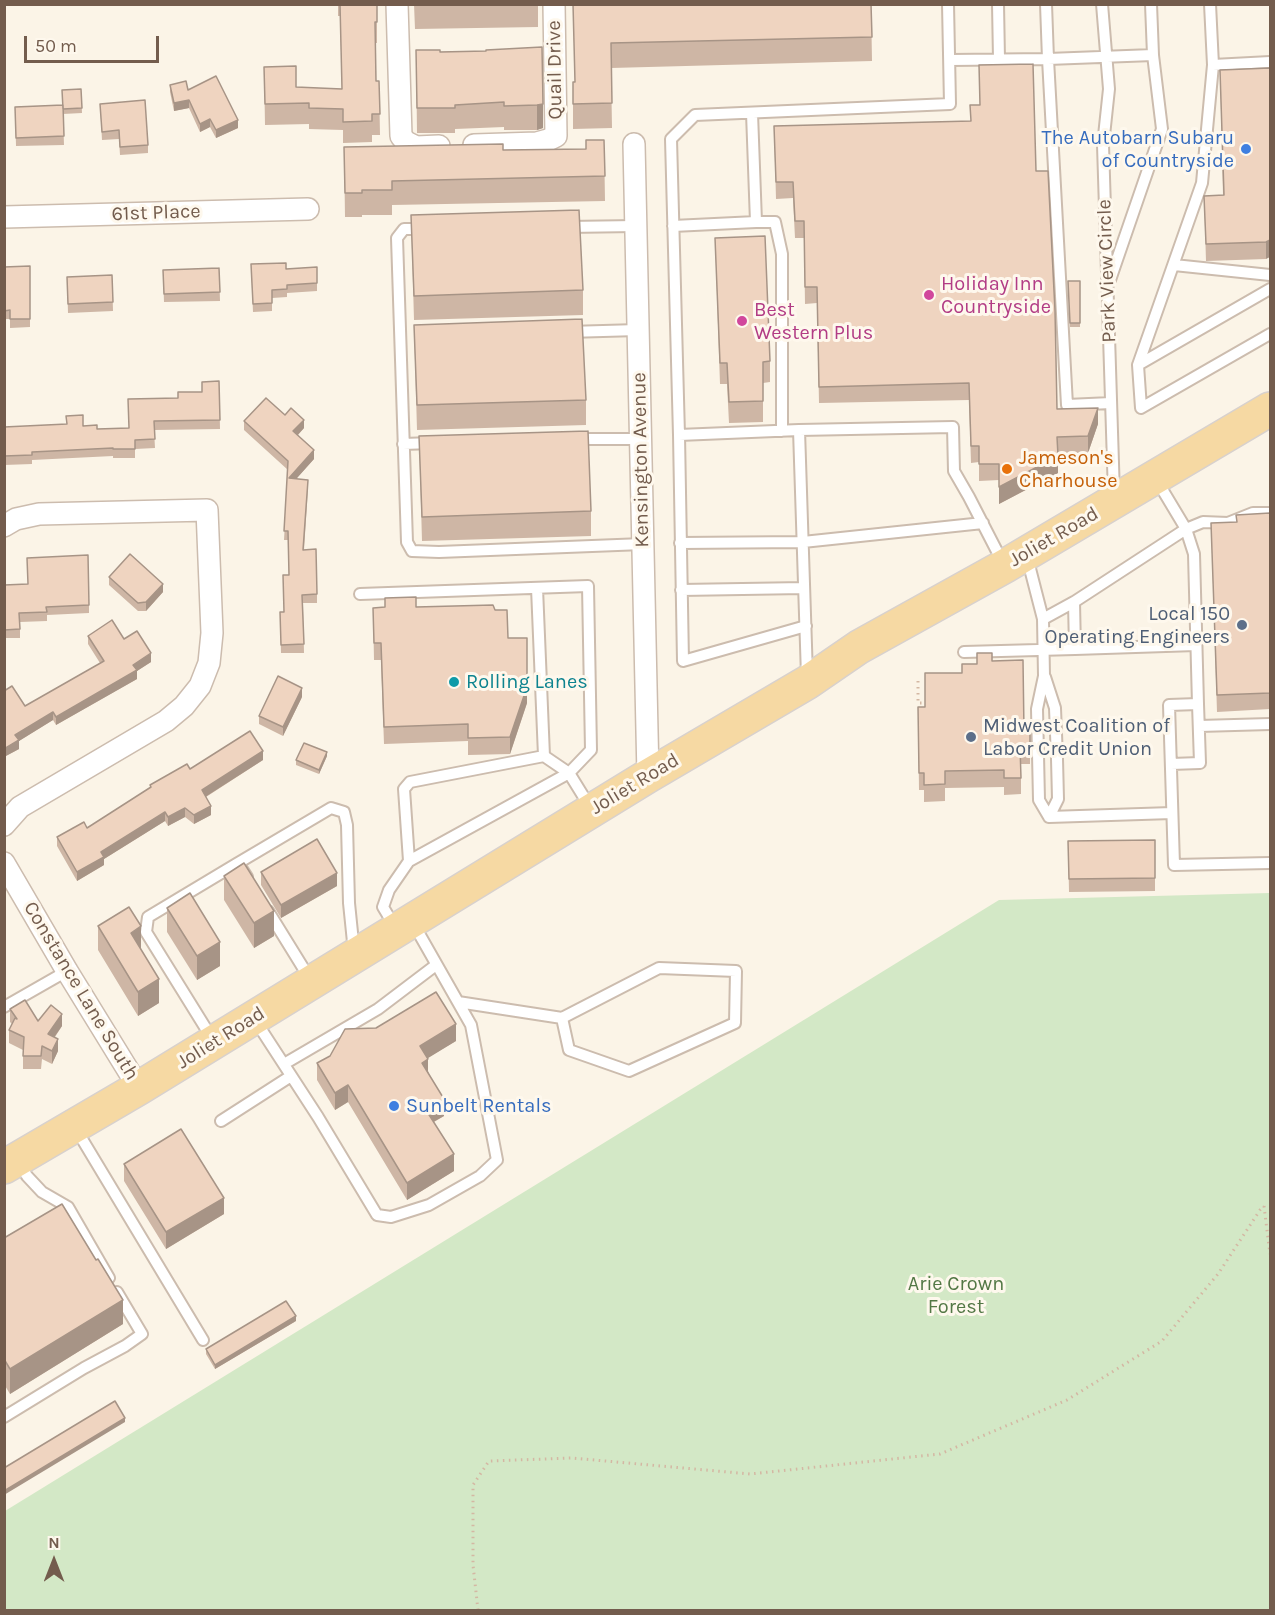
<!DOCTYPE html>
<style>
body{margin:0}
#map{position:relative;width:1275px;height:1615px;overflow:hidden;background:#fbf4e7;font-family:Karla,sans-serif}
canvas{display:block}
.frame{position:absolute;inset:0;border:6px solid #735c4d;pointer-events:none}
.north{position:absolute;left:24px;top:1531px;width:60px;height:60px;-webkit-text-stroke:4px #fef8ed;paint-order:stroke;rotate:0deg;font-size:16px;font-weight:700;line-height:24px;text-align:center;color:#735c4d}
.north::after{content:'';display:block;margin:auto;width:21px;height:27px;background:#735c4d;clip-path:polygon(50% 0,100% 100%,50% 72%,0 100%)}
.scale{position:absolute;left:24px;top:36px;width:135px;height:27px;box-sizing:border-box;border:3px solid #735c4d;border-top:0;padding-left:8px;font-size:18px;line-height:21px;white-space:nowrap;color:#735c4d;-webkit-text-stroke:4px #fef8ed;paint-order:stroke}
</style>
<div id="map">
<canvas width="1275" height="1615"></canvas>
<div class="frame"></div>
<div class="north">N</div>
<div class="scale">50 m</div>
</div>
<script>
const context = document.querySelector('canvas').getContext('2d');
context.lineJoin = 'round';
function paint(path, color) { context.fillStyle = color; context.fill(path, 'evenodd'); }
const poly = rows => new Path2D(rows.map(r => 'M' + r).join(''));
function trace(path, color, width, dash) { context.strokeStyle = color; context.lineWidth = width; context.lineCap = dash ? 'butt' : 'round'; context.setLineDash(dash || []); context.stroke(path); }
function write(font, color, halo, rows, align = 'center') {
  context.font = font + ' Karla,sans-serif'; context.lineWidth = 6; context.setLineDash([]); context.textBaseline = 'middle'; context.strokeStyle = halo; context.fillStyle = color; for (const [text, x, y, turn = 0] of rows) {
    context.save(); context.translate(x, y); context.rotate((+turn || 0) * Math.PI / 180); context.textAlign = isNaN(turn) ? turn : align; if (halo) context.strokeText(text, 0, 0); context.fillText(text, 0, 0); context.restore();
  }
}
paint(poly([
 [1270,893,1270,1610,5,1610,5,1511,999,900]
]), '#d3e8c6');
const service = poly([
 [998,4,999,59],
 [1102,4,1109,89,1103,145,1114,495],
 [1210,4,1213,65,1270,62],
 [950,60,1048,59,1046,4],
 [752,113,756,222,775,222,782,254,782,431],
 [673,226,756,222],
 [567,227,636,226],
 [423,229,404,229,397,238,407,542,412,551,439,552,643,544],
 [1174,265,1270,275],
 [1110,280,1162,129,1153,55],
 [1270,289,1138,365,1141,408,1270,334],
 [568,332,638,330],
 [1138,365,1202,183,1213,65],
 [1111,403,1067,405,1048,59,1153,55,1151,4],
 [799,430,953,427,954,471,969,497,1003,563],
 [679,435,683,661,806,626],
 [575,439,641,439],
 [403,444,433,443],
 [1156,479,1186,529,1194,554,1198,704,1169,705,1174,865,1270,863],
 [680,543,803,542,983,523],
 [1027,557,1043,619,1044,676,1037,709,1039,800,1049,817],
 [681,590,804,588],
 [360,594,588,586,591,750,569,773,590,807],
 [1074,602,1075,649,1196,645],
 [1043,619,1074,602,1186,529,1203,522,1228,523,1253,513,1270,513],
 [964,652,1075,649],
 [807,676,799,430,679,435,671,139,695,115,950,104,948,4],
 [1045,677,1055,708,1057,759,1058,799,1049,817],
 [1199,726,1270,724],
 [1171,764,1200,763,1198,704],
 [1049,817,1172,813],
 [409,861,404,789,410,782,544,756,537,588],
 [238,863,331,808,344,812,347,825,349,903,354,952],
 [268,911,310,979],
 [395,927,383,907,389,890,409,861,569,773,544,756],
 [458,1002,562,1018,659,968,736,971,735,1023,629,1071,569,1050,562,1018],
 [4,1007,67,971],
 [255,1020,318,1117,377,1215,391,1217,429,1205,480,1176,497,1160,471,1025,413,923],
 [213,1040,146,932,148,917,238,863,247,877],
 [284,1064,378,1009,436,965],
 [221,1121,291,1076],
 [76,1129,203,1340],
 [19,1163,27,1176,42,1192,68,1207,109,1278],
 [4,1417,84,1368,125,1346,142,1334,117,1292]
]);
const minor = poly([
 [397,4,401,136,406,142,416,147,439,146],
 [634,144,648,776],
 [474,145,537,143,548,140,556,136,554,4],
 [4,217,308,209],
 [4,526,16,519,39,514,207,510,212,633,209,663,200,686,184,706,166,721,20,807,4,825],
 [4,863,67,971,139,1088]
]);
const primary = poly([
 [4,1167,139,1088,648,776,808,682,859,647,1005,566,1270,409]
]);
trace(service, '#ccbcae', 14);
trace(minor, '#ccbcae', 24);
trace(primary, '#d8d1cd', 36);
trace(poly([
 [918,681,918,703,925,703],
 [1264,1206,1270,1254],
 [478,1610,473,1565,473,1485,489,1461,572,1458,750,1474,940,1454,1067,1400,1162,1341,1218,1274,1260,1210,1264,1206]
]), '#d4b7a3', 3, [1.5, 4.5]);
trace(service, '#fff', 10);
trace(minor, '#fff', 21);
trace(primary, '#f6d9a3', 33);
paint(poly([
 [338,4,377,4,377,43,375,43,376,81,379,81,380,135,372,135,372,142,343,143,343,130,309,129,309,124,265,125,264,67,296,87,342,89,340,16,338,16],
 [414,4,538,4,538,27,415,29],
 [573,4,871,4,872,61,611,68,612,128,573,129,573,82,575,82],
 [542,47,543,128,537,130,504,130,504,127,455,129,455,133,417,133,416,50,440,52,486,51],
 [979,65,1036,171,1057,409,1098,424,1088,453,1058,453,1058,473,999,504,999,480,979,481,979,462,971,463,969,400,819,403,817,303,805,304,804,238,795,238,793,198,776,199,774,126,970,121,980,105],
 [1270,68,1266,259,1206,261,1204,196,1223,195,1220,70],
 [170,85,188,90,238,128,216,138,210,127,200,132,189,108,174,111,170,92],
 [81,89,82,113,63,114,64,145,16,146,15,107,62,105],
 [100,104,148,145,148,153,120,155,119,139,102,140],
 [604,140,605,201,392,205,392,215,362,215,362,217,345,217,344,147,503,150,586,149],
 [411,215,583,290,583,315,414,320],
 [715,238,770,361,770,382,763,383,763,422,729,423,727,384,720,384],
 [251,264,286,269,317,267,317,291,287,293,287,297,272,298,272,311,253,312],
 [30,266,30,327,10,328,10,319,4,319,4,267],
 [219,268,220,301,164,302,163,270],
 [112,275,113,311,68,313,67,277],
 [1068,281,1080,281,1080,327,1070,327],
 [414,325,586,400,586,425,417,430],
 [219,381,220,429,154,430,155,448,135,449,135,458,113,458,113,456,32,460,32,464,4,465,4,427,83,426,97,429,129,428,178,398,202,392],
 [285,415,304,428,298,435,314,459,296,479,308,488,304,550,317,594,317,603,303,603,304,653,281,653,280,612,284,612,289,575,288,540,284,540,288,470,244,430,244,421],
 [419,436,591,511,591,536,422,541],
 [1270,513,1270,709,1217,712,1211,523,1236,522],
 [109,577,163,592,146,611,138,611,109,585],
 [4,585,89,605,89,613,47,615,47,621,20,622,20,638,4,638],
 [416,607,495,610,508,638,527,703,510,754,468,755,468,741,384,744,381,660,374,660,373,608],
 [88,636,124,639,151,662,137,671,137,679,56,725,53,720,19,741,19,749,4,757,25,706,100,663,88,644],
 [992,661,1024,732,1030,734,1030,764,1021,764,1021,794,1004,795,1004,787,945,788,945,801,924,802,924,790,919,790,918,707,925,707,962,673,977,664],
 [302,697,283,736,259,724,259,716],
 [327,756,319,774,296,765,296,760],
 [263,760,206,797,211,815,194,824,185,817,168,826,165,821,104,859,104,865,77,881,57,846,57,837,87,828,150,788,150,785,190,769],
 [1068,841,1155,878,1155,891,1069,892],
 [261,872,337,886,281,918,261,885],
 [224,876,274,936,254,948,224,900],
 [167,908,220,966,197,980,167,932],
 [98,926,141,950,159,1003,138,1016,98,950],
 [10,1009,38,1021,62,1026,55,1037,58,1051,52,1064,42,1059,41,1069,23,1069,23,1050,9,1043,9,1030,12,1024,10,1022],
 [456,1041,427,1058,428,1071,444,1116,434,1122,454,1171,407,1200,348,1102,335,1110,317,1080,317,1063],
 [124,1164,224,1214,166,1249,124,1181],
 [4,1238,123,1324,10,1394,4,1384],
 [296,1321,215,1369,206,1354,206,1349]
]), '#ceb6a5');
paint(poly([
 [189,100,189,108,174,111,174,103],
 [543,104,543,128,537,130,537,105],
 [210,119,210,127,200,132,200,124],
 [238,120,238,128,216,138,216,130],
 [1270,240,1270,257,1266,259,1266,242],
 [1098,408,1098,424,1088,453,1088,436],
 [304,420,304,428,293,440,293,431],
 [314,450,314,459,289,487,289,478],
 [1058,456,1058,473,999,504,999,487],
 [163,584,163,592,146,611,146,602],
 [151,653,151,662,137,671,137,679,56,725,56,717],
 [527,687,527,703,510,754,510,737],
 [302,688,302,697,283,736,283,727],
 [53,712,53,720,19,741,19,749,4,757,4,749,15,735],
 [263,751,263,760,202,799,202,790],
 [327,752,327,756,319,774,319,770],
 [211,806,211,815,194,824,194,815],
 [185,808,185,817,168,826,168,817],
 [165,812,165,821,104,859,104,865,77,881,77,872,101,852],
 [337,873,337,886,281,918,281,905],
 [274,911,274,936,254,948,254,923],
 [141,926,141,951,131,933],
 [220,942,220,966,197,980,197,956],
 [159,979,159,1003,138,1016,138,992],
 [62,1014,62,1026,48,1046,48,1034],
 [456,1024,456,1041,420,1063,420,1046],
 [58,1039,58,1051,52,1064,52,1051],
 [428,1059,428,1076,422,1063],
 [348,1085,348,1102,335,1110,335,1093],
 [444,1099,444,1116,426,1126,426,1110],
 [454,1154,454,1171,407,1200,407,1183],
 [224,1198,224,1214,166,1249,166,1232],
 [123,1300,123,1324,10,1394,10,1369],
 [296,1316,296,1321,215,1369,215,1365],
 [125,1418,125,1422,4,1495,4,1491]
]), '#a79486');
const building = poly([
 [340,4,377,4,377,22,375,22,376,81,379,81,380,114,372,114,372,121,343,122,343,109,309,108,309,103,265,104,264,67,296,66,296,87,342,89,340,4],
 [573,4,871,4,872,37,611,43,612,103,573,104,573,82,575,82,573,4],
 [542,47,543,104,537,105,504,106,504,102,455,105,455,108,417,108,416,50,440,50,440,52,486,51,486,50,542,47],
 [1033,64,1036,171,1048,171,1055,311,1057,409,1098,408,1088,436,1057,437,1058,456,999,487,999,464,979,464,979,446,971,446,969,383,819,387,817,287,805,287,804,221,795,221,793,182,776,182,774,126,971,121,970,105,980,105,979,65,1033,64],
 [1270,68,1270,240,1266,242,1206,244,1204,196,1224,195,1220,70,1270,68],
 [216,76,238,120,216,130,210,119,200,124,189,100,174,103,170,85,186,81,188,90,216,76],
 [81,89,82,108,63,109,62,90,81,89],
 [145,100,148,145,120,147,119,130,102,132,100,104,145,100],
 [63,105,64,136,16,138,15,107,63,105],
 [586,140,604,140,605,176,392,181,392,190,362,190,362,193,345,193,344,147,503,144,503,150,586,149,586,140],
 [579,210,583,290,414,296,411,215,579,210],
 [765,236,770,361,763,362,763,401,729,402,727,363,720,363,715,238,765,236],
 [286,263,286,269,317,267,317,283,287,285,287,289,272,290,272,303,253,304,251,264,286,263],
 [30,266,30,319,10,319,10,310,4,311,4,267,30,266],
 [219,268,220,292,164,294,163,270,219,268],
 [112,275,113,302,68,304,67,277,112,275],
 [1068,281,1080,281,1080,323,1070,323,1068,281],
 [582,319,586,400,417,405,414,325,582,319],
 [219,381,220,420,154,421,155,439,135,440,135,449,113,449,113,448,32,452,32,455,4,456,4,427,67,424,66,416,83,415,83,426,97,425,97,429,129,428,128,399,178,398,178,392,202,392,202,382,219,381],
 [266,398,285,415,291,408,304,420,293,431,314,450,289,478,308,480,303,550,316,549,317,594,302,595,304,644,281,645,280,612,284,612,283,575,289,575,288,531,284,531,288,461,244,421,266,398],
 [588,431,591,511,422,517,419,436,588,431],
 [1270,513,1270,693,1217,695,1211,523,1237,522,1236,515,1270,513],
 [130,554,163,584,146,602,138,603,109,577,130,554],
 [88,555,89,605,46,607,47,612,19,613,20,629,4,630,4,585,28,584,27,558,88,555],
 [416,597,416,607,493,605,495,610,507,610,508,638,527,638,527,687,510,737,468,738,468,724,384,727,381,643,374,643,373,608,385,607,385,598,416,597],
 [112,620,124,639,137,631,151,653,133,665,137,670,56,717,53,712,15,735,19,740,4,749,4,691,12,686,25,706,104,661,88,636,112,620],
 [977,653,992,653,992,661,1023,660,1024,732,1030,734,1030,747,1020,747,1021,778,1004,778,1004,770,945,771,945,784,924,785,924,773,919,773,918,707,925,707,925,673,962,673,962,664,977,664,977,653],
 [278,676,302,688,283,727,259,716,278,676],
 [250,731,263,751,202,790,211,806,194,815,185,808,168,817,165,812,101,852,104,857,77,872,57,837,84,822,87,828,151,787,150,785,187,764,190,769,250,731],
 [304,743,327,752,319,770,296,760,304,743],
 [317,839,337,873,281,905,261,872,317,839],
 [1155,840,1155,878,1069,879,1068,841,1155,840],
 [244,863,274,911,254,923,224,876,244,863],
 [190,893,220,942,197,956,167,908,190,893],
 [129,907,141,926,131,933,159,979,138,992,98,926,129,907],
 [436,992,456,1024,420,1046,428,1059,422,1063,444,1099,426,1110,454,1154,407,1183,348,1085,335,1093,317,1063,330,1056,345,1029,376,1028,436,992],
 [25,1000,38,1021,51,1005,62,1014,48,1034,58,1039,52,1051,42,1046,41,1056,23,1056,24,1037,9,1030,15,1018,17,1019,10,1009,25,1000],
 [181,1129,224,1198,166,1232,124,1164,181,1129],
 [62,1204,96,1260,98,1259,123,1300,10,1369,4,1359,4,1238,62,1204],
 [286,1301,296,1316,215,1365,206,1349,286,1301],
 [115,1401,125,1418,4,1491,4,1468,115,1401]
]);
paint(building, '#efd4c0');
trace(building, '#a79486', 1.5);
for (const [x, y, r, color] of [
 [1246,149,6,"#3f7fe0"],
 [929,295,6,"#d1479c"],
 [742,321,6,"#d1479c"],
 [1007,469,6,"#e8710a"],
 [1242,625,6,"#5c6f8a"],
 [454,682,6,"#0f9aa8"],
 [971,737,6,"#5c6f8a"],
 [394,1106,6,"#3f7fe0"]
]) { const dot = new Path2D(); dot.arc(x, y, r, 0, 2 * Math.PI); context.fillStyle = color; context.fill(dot); trace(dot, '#fef8ed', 2); }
write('20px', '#735c4d', '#fef8ed', [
 ["Quail Drive",555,70,-91],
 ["61st Place",156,213,-2],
 ["Park View Circle",1107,271,-92],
 ["Kensington Avenue",641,460,-91],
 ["Joliet Road",1054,537,-30],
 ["Joliet Road",635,784,-31],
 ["Constance Lane South",81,991,59],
 ["Joliet Road",221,1038,-32]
]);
write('20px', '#366cbe', '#fef8ed', [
 ["The Autobarn Subaru",1234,138],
 ["of Countryside",1234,161],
 ["Sunbelt Rentals",406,1106,"left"]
], 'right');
write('20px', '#b23c85', '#fef8ed', [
 ["Holiday Inn",941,284],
 ["Countryside",941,307],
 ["Best",754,310],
 ["Western Plus",754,333]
], 'left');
write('20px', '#c56008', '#fef8ed', [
 ["Jameson's",1019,458],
 ["Charhouse",1019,481]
], 'left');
write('20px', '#4e5e75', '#fef8ed', [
 ["Local 150",1230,614],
 ["Operating Engineers",1230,637],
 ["Midwest Coalition of",983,726,"left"],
 ["Labor Credit Union",983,749,"left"]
], 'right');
write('20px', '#0d838f', '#fef8ed', [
 ["Rolling Lanes",466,682]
], 'left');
write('20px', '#537845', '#fef8ed', [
 ["Arie Crown",956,1284],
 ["Forest",956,1307]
]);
</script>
